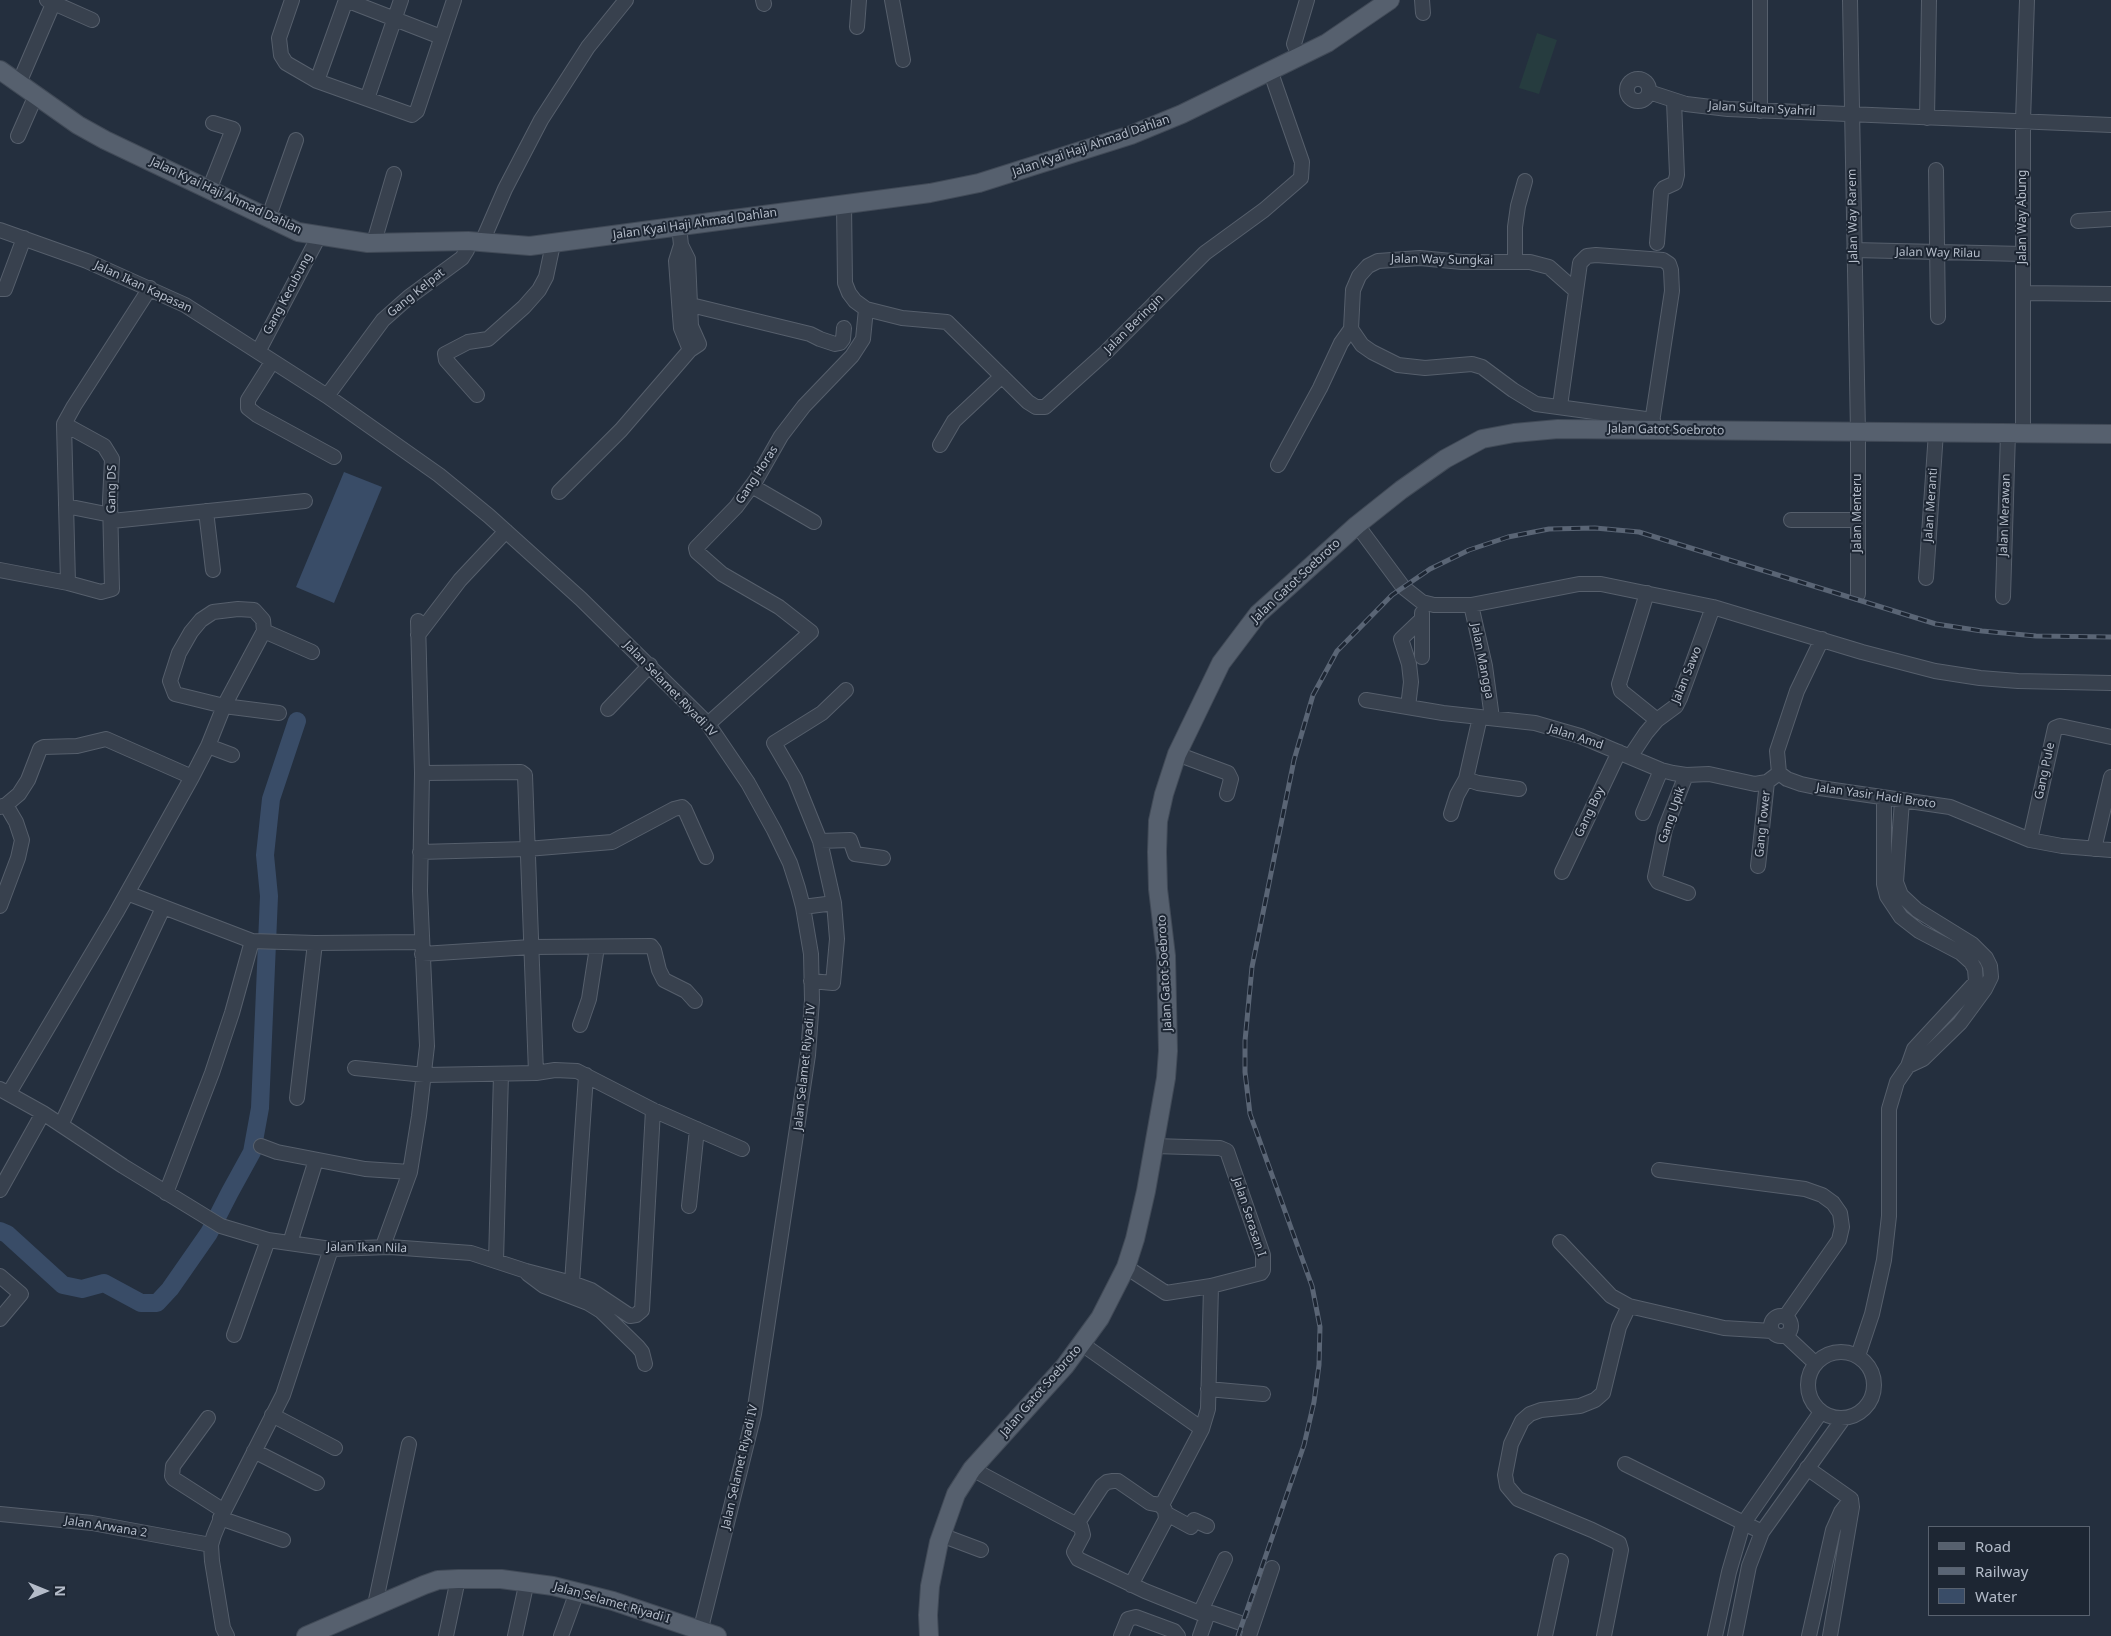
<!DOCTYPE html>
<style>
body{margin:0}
#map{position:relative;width:2111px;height:1636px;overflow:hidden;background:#242f3e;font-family:"Noto Sans",sans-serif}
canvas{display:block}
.legend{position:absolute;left:1928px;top:1526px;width:162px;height:90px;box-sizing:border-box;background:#1d2633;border:1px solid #59626f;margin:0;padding:6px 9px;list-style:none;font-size:15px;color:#b4bcc9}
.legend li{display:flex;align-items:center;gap:10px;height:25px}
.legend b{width:25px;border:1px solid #59626f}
.north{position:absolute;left:20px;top:1566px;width:50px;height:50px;-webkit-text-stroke:4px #1d2633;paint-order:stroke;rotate:90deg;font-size:14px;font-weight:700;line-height:20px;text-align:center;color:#b4bcc9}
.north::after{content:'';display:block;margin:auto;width:18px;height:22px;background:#b4bcc9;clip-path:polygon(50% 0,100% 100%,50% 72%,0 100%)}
</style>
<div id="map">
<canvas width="2111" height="1636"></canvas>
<ul class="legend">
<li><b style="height:6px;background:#56606e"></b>Road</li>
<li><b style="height:6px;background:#5a6575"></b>Railway</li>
<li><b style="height:14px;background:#394c67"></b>Water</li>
</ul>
<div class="north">N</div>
</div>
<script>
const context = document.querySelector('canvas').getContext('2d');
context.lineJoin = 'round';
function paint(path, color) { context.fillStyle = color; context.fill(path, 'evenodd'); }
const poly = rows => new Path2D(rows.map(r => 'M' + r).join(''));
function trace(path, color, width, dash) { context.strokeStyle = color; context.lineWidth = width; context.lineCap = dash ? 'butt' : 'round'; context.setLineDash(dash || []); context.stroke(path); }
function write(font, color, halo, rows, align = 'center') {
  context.font = font + ' "Noto Sans",sans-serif'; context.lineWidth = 4; context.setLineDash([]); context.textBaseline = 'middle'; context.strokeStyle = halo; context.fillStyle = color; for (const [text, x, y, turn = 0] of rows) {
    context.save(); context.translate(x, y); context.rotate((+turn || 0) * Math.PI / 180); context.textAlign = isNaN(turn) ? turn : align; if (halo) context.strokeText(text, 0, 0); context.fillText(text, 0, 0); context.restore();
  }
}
paint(poly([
 [1537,33,1557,40,1539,94,1519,88]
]), '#263c3f');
paint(poly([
 [344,472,382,487,334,603,296,587]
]), '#394c67');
trace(poly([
 [0,1231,7,1234,63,1285,82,1289,104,1283,141,1303,157,1303,170,1289,209,1233,230,1192,252,1152,260,1108,269,896,265,855,271,799,297,721]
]), '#394c67', 18);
const minor = poly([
 [47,0,92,20],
 [292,0,279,38,281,55,286,63,317,81,412,115,417,111,454,0],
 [346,0,441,37],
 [763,0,764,4],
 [892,0,903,60],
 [1422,0,1423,13],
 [1760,0,1760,111],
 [1850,0,1858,432,1858,594],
 [857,27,859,0],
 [1299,56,1294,44,1307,0],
 '1627 90a11 11 0 1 1 22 0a11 11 0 1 1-22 0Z',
 [317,81,346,0],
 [19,83,53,4],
 [1649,92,1686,104,1728,109,2111,125],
 [367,99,401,0],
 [1927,118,1929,0],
 [18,136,36,95],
 [1936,170,1938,317],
 [209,190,233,129,213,123],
 [844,204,845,283,849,293,855,301,866,309,902,318,947,322,1028,402,1036,407,1045,407,1105,353,1205,253,1264,210,1301,178,1302,162,1270,70],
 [268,219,296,140],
 [2078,221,2111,219],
 [0,230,87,261,185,305,327,396,439,475,489,516,581,599,708,724,748,783,774,830,790,863,798,888,803,907,811,954,812,1000,808,1055,754,1414,699,1636],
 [374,242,394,174],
 [482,242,505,189,541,120,588,47,626,0],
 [1657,243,1661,192,1664,188,1675,183,1677,175,1674,101],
 [681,245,676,261,680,316,681,328,690,350],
 [1854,250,2023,254],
 [1515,261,1515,227,1518,206,1525,181],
 [0,289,5,289,24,238],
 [1575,290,1549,267,1530,262,1462,262,1420,258,1378,261,1368,266,1359,276,1353,290,1351,329,1362,345,1372,352,1398,365,1425,368,1472,364,1482,367,1513,390,1536,404,1653,420],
 [2023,293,2111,294],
 [679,300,695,306,810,334,820,339,835,344,840,343,843,339,844,328],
 [258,352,319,236],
 [272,362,248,400,248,408,257,415,334,457],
 [477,395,446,360,445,354,468,342,488,339,524,307,539,290,546,277,553,244],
 [327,396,383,320,409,297,462,258,467,250,468,241],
 [1560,406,1580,263,1587,256,1596,255,1663,260,1669,264,1671,270,1672,291,1651,429],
 [2023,433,2023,121,2027,0],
 [940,445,954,421,1002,376],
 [1278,465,1320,388,1341,343,1351,329],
 [752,486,814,522],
 [559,492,621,430,690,350,699,344,691,326,688,259,681,245,679,226],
 [66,506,111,515],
 [206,511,213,570],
 [1791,520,1858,520],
 [112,521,305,501],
 [1357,525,1403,587,1422,602,1434,605,1471,605,1579,584,1601,584,1713,607,1862,652,1935,671,1980,678,2018,681,2111,683],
 [0,570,68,583,101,592,112,589,110,501,112,459,104,446,64,424],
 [1926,578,1936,432],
 [68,583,64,424,74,406,150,288],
 [1647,593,1619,684,1621,691,1657,720],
 [2003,597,2008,433],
 [1471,605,1485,666,1492,718],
 [1422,613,1422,657],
 [418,635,460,580,506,531],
 [1822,639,1797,691,1777,751,1779,773,1787,779,1801,784,1820,788,1950,807,2030,840,2062,846,2111,850],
 [1366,700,1443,713,1535,723,1580,736,1661,770,1673,773,1686,775,1709,774,1755,784,1767,782,1779,773],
 [1408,707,1411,682,1409,664,1401,639,1422,619],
 [608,709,650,665],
 [279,713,224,706,175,694,170,681,179,653,191,632,201,620,213,612,238,609,254,610,263,620,264,631,312,652],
 [1480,717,1466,779,1478,783,1519,789],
 [708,724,811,632,779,607,722,574,697,552,696,548,736,507,756,480,781,436,804,406,852,356,863,339,866,309],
 [208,746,232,755],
 [1177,754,1228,773,1231,779,1227,794],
 [1630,757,1646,733,1657,720,1676,706,1680,698,1713,607],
 [422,773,521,772,525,775,536,1073],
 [1686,775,1665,829,1655,877,1658,882,1688,893],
 [1902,801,1896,882,1901,895,1917,910,1972,944,1986,958,1990,966,1991,977,1985,989,1960,1023,1923,1059,1908,1066],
 [0,807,6,805,19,794,28,780,40,749,44,747,77,746,106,739,192,777],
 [1643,813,1661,770],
 [1451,814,1457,795,1466,779],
 [2030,840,2055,728,2060,726,2111,737],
 [820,841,850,840,855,854,883,858],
 [2094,849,2111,777],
 [420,852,527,849,612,842,674,809,682,807,685,810,706,857],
 [1758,866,1767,782],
 [1562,872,1619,752],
 [127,893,252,941,315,943,421,942],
 [0,906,18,858,22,840,16,822,6,805],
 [803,907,834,903],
 [422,954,531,947,651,946,654,950,659,970,664,980,686,991,695,1001],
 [811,981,833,983,837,939,834,903,820,841,795,779,774,743,822,713,846,690],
 [580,1025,589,999,597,947],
 [355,1068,425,1075,536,1073,555,1070,577,1071,653,1110,742,1149],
 [0,1089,43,1113,123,1166,221,1226,268,1240,331,1249,390,1247,471,1253,526,1271,572,1283,591,1290,630,1316,636,1315,642,1310,653,1110],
 [9,1093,116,913,192,777,208,746,224,706,264,631],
 [297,1098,315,943],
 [61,1125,163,908],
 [261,1146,277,1152,365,1169,410,1172],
 [1659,1170,1805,1189,1822,1195,1833,1203,1840,1213,1842,1227,1839,1240,1785,1317],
 [0,1190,43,1113],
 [166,1193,212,1073,232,1013,252,941],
 [689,1206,697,1129],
 [1560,1242,1611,1296,1629,1306,1724,1328,1772,1331],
 [290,1243,316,1160],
 [383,1246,410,1172,419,1116,427,1046,420,891,422,773,418,621],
 [496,1261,501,1074],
 [1126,1267,1166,1293,1211,1286,1261,1273,1263,1270,1263,1255,1227,1151,1220,1148,1154,1146],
 [528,1274,544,1286,588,1303,601,1311,638,1347,642,1352,645,1364],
 [0,1276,21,1294,0,1319],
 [572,1283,586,1075],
 '1771 1326a10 10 0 1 1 20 0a10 10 0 1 1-20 0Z',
 [234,1335,268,1240],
 [1785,1335,1815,1363],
 [1082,1344,1202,1429],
 '1808 1385a33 33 0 1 1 66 0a33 33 0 1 1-66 0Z',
 [1858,1356,1872,1314,1884,1260,1889,1216,1889,1109,1897,1082,1908,1066,1914,1049,1976,982,1975,969,1971,962,1961,953,1919,931,1901,917,1887,896,1884,884,1884,799],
 [1208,1389,1263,1394],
 [272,1415,335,1448],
 [208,1418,173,1466,172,1476,174,1479,224,1511],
 [254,1451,317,1483],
 [1625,1464,1762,1532],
 [1807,1468,1851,1499,1852,1507,1830,1636],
 [972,1469,1081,1527,1083,1535,1074,1552,1078,1559,1145,1591,1207,1616],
 [1160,1505,1164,1501,1202,1429,1208,1409,1211,1286],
 [0,1514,92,1523,211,1545],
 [1167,1514,1191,1527,1194,1520,1207,1526],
 [220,1518,283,1540],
 [1077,1524,1102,1486,1107,1482,1113,1481,1118,1481,1150,1503,1160,1505,1165,1510,1166,1519,1131,1585],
 [941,1535,981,1550],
 [375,1605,409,1444],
 [1200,1613,1225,1559],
 [227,1636,223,1628,212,1561,211,1545,214,1535,224,1511,283,1395,331,1249],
 [446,1636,458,1579],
 [515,1636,527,1581],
 [561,1636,577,1592],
 [1121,1636,1128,1619,1136,1617,1174,1631,1178,1636],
 [1200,1636,1207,1616,1212,1613,1252,1627],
 [1249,1636,1272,1568],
 [1545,1636,1561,1561],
 [1604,1636,1621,1550,1619,1543,1592,1530,1518,1499,1507,1486,1505,1475,1511,1444,1522,1421,1530,1414,1541,1410,1580,1406,1595,1400,1603,1393,1619,1327,1629,1306],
 [1715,1636,1729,1572,1743,1524,1821,1412],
 [1735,1636,1749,1566,1762,1532,1843,1419],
 [1809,1636,1833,1530,1841,1512,1851,1499]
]);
const major = poly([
 [0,70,78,125,105,140,298,232,368,243,468,241,530,246,930,193,979,183,1131,135,1182,114,1327,43,1390,0],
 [306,1636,424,1585,438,1580,458,1579,501,1579,553,1586,613,1601,717,1636],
 [929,1636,928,1615,930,1586,939,1542,956,1494,972,1469,1065,1366,1100,1318,1126,1267,1135,1239,1146,1191,1166,1078,1168,1051,1166,956,1158,889,1157,852,1158,821,1164,794,1177,754,1221,663,1258,614,1357,525,1401,490,1445,459,1482,439,1514,433,1558,429,2111,434]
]);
trace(minor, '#565f6c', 16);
trace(major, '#414a57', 20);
trace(minor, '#38414e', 14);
trace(major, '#56606e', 18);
const rail = poly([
 [1238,1636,1304,1445,1314,1402,1319,1365,1320,1327,1312,1286,1250,1114,1245,1072,1245,1041,1252,967,1294,760,1313,695,1337,651,1392,595,1430,569,1469,550,1508,537,1549,529,1595,528,1639,532,1936,624,1982,631,2036,636,2111,637]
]);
trace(rail, '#5a6575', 5);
trace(rail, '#1d2633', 3, [9]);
write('12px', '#b4bcc9', '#1d2633', [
 ["Jalan Sultan Syahril",1762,109,3],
 ["Jalan Kyai Haji Ahmad Dahlan",1091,146,-19],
 ["Jalan Kyai Haji Ahmad Dahlan",226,196,25],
 ["Jalan Way Rarem",1853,216,-91],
 ["Jalan Way Abung",2023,217,-90],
 ["Jalan Kyai Haji Ahmad Dahlan",695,224,-8],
 ["Jalan Way Rilau",1938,253,1],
 ["Jalan Way Sungkai",1442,260,1],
 ["Jalan Ikan Kapasan",143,287,25],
 ["Gang Kelpat",416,293,-39],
 ["Gang Kecubung",288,294,-62],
 ["Jalan Beringin",1134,324,-45],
 ["Jalan Gatot Soebroto",1666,430,1],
 ["Gang Horas",757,475,-57],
 ["Gang DS",112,489,-89],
 ["Jalan Meranti",1931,505,-86],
 ["Jalan Menteru",1858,513,-90],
 ["Jalan Merawan",2005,515,-88],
 ["Jalan Gatot Soebroto",1296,581,-43],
 ["Jalan Mangga",1482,661,79],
 ["Jalan Sawo",1687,675,-68],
 ["Jalan Selamet Riyadi IV",670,689,46],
 ["Jalan Amd",1576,737,18],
 ["Gang Pule",2045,771,-78],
 ["Jalan Yasir Hadi Broto",1876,796,8],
 ["Gang Boy",1590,812,-65],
 ["Gang Upik",1672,815,-71],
 ["Gang Tower",1763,824,-84],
 ["Jalan Gatot Soebroto",1165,973,-93],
 ["Jalan Selamet Riyadi IV",805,1067,-84],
 ["Jalan Serasan I",1249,1217,72],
 ["Jalan Ikan Nila",367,1248,1],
 ["Jalan Gatot Soebroto",1041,1391,-49],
 ["Jalan Selamet Riyadi IV",740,1467,-77],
 ["Jalan Arwana 2",106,1527,9],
 ["Jalan Selamet Riyadi I",612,1603,16]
]);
</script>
